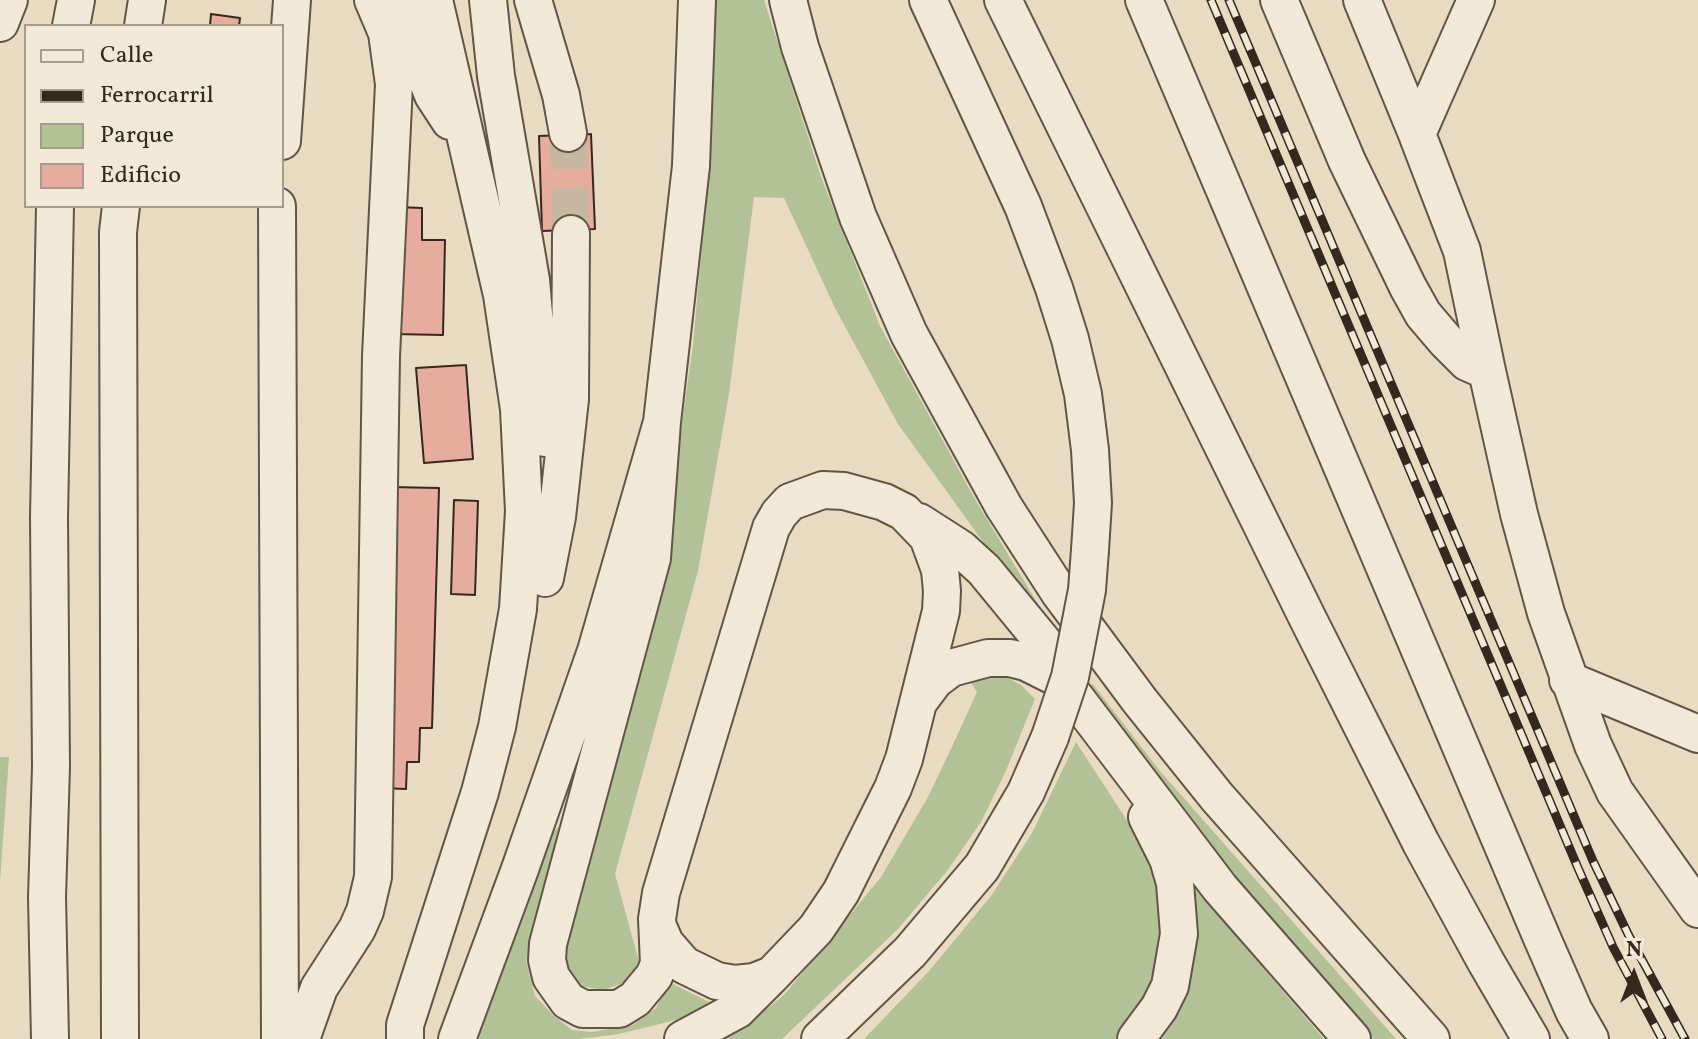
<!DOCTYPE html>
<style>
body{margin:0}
#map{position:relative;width:1698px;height:1039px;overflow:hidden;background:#e9dbc1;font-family:Vollkorn,serif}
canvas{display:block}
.legend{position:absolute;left:24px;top:24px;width:260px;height:184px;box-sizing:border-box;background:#f1e8d7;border:2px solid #a69b8d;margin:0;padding:10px 14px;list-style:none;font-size:24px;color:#35281e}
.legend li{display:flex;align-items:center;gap:16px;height:40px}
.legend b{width:40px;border:2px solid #a69b8d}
.north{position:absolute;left:1594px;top:935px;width:80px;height:80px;-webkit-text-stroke:6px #f1e8d7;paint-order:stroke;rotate:0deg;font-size:22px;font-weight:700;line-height:32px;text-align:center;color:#35281e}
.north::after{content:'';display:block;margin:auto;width:28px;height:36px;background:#35281e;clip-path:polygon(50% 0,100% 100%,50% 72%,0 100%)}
</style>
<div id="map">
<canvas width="1698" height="1039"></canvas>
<ul class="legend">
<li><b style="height:10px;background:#f1e8d7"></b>Calle</li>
<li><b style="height:10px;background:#35281e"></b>Ferrocarril</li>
<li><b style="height:22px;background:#b3c196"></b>Parque</li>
<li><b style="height:22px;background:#e6ac9e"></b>Edificio</li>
</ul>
<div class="north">N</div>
</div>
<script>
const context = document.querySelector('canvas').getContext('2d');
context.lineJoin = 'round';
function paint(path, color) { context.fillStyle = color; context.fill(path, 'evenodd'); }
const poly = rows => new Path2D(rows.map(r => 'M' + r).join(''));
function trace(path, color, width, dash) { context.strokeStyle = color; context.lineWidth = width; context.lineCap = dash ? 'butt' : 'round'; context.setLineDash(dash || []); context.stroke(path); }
paint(poly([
 [716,0,764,0,821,177,880,326,976,501,1053,629,1051,636,898,424,835,308,784,198,754,197,729,394,698,571,615,874,641,969,629,981,603,990,581,986,566,971,563,953,667,527,693,345,706,199],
 [990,674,1002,675,1021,685,1035,699,1005,773,981,822,947,871,898,929,782,1039,721,1039,750,1022,784,995,881,877,928,797,957,736,977,692,971,683,979,677],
 [1092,683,1160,771,1396,1039,1367,1039,1243,901,1090,690],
 [1076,742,1154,862,1165,930,1160,971,1142,1007,1116,1039,864,1039,929,971,991,896,1032,833],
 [0,757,9,757,0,881],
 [559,827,564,839,531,937,526,961,535,996,554,1016,572,1030,592,1032,633,1025,656,1008,669,982,709,1002,684,1018,619,1034,579,1039,478,1039,551,833],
 [1180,862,1240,941,1324,1039,1152,1039]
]), '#b3c196');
const building = poly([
 [211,14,240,18,239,26,210,26,211,14],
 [591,134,595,229,542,231,539,136,591,134],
 [398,207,422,208,422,240,445,240,443,335,394,334,398,207],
 [466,365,473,459,424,463,416,368,466,365],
 [390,487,439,488,432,728,420,728,419,762,407,762,406,789,381,788,390,487],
 [454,500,478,501,475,595,451,594,454,500]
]);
paint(building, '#e6ac9e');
trace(building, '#35281e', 2);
trace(poly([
 [568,133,571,234]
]), '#c5b7a0', 36, [36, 18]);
const minor = poly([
 [405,0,424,72,433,95,450,121],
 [488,0,496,76,531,280,545,438],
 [533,0,561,95,568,133],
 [788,0,800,47,858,217,909,334,1004,507,1059,592,1140,701,1217,797,1431,1039],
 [928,0,1023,206,1054,288,1070,339,1083,394,1090,450,1093,503,1090,550],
 [1003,0,1308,619,1421,843,1486,962,1531,1039],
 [1144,0,1542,938,1574,1011,1590,1039],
 [1279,0,1347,161,1408,287,1423,314,1446,341,1467,362,1487,371,1519,514,1546,613,1593,745,1615,792,1698,909],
 [1362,0,1417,134,1476,0],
 [0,23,9,0],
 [71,26,76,0],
 [143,26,147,0],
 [1417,134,1462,251,1487,371],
 [282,141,292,0],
 [277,206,280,1039],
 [919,522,961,549,984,570,1044,643,1062,680,1220,888,1352,1039],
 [545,578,557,517,570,399,571,234],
 [1568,680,1698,734],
 [920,700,935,680,951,668,988,658,1010,658,1026,662,1062,680],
 [659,929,665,943,684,965,717,981,735,984,754,982,772,975,816,929,841,892,893,788,904,759,941,611,942,591,940,570,928,537,904,512,884,502,844,491,823,490,790,502,779,514,771,528,661,893,657,919,659,964,654,976,635,999,619,1009,583,1009,568,1001,551,977,547,960,548,944,652,558,662,422],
 [50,1039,47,897,51,767,49,517,55,206],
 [120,1039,118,232,121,206],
 [301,1039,319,988,357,929,365,911,373,877,381,356,394,84,387,33,373,0],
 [405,1039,405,1025,480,792,497,727,518,609,524,511,519,409,502,295,434,0],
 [457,1039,520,869,596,651,662,422,691,166,697,0],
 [683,1039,737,1010,771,976],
 [820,1039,910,952,982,867,1026,792,1050,737],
 [1136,1039,1159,1008,1170,986,1179,934,1175,883,1168,859,1147,817]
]);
trace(minor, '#625547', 40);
trace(minor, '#f1e8d7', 36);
const rail = poly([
 [1211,0,1578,868,1613,947,1662,1039],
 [1229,0,1593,861,1629,936,1685,1039]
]);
trace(rail, '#35281e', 9);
trace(rail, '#f1e8d7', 6, [18]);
const minorBridge = poly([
 [1050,737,1070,677,1087,590,1090,550]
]);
trace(minorBridge, '#625547', 40, []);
trace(minorBridge, '#f1e8d7', 36);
</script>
